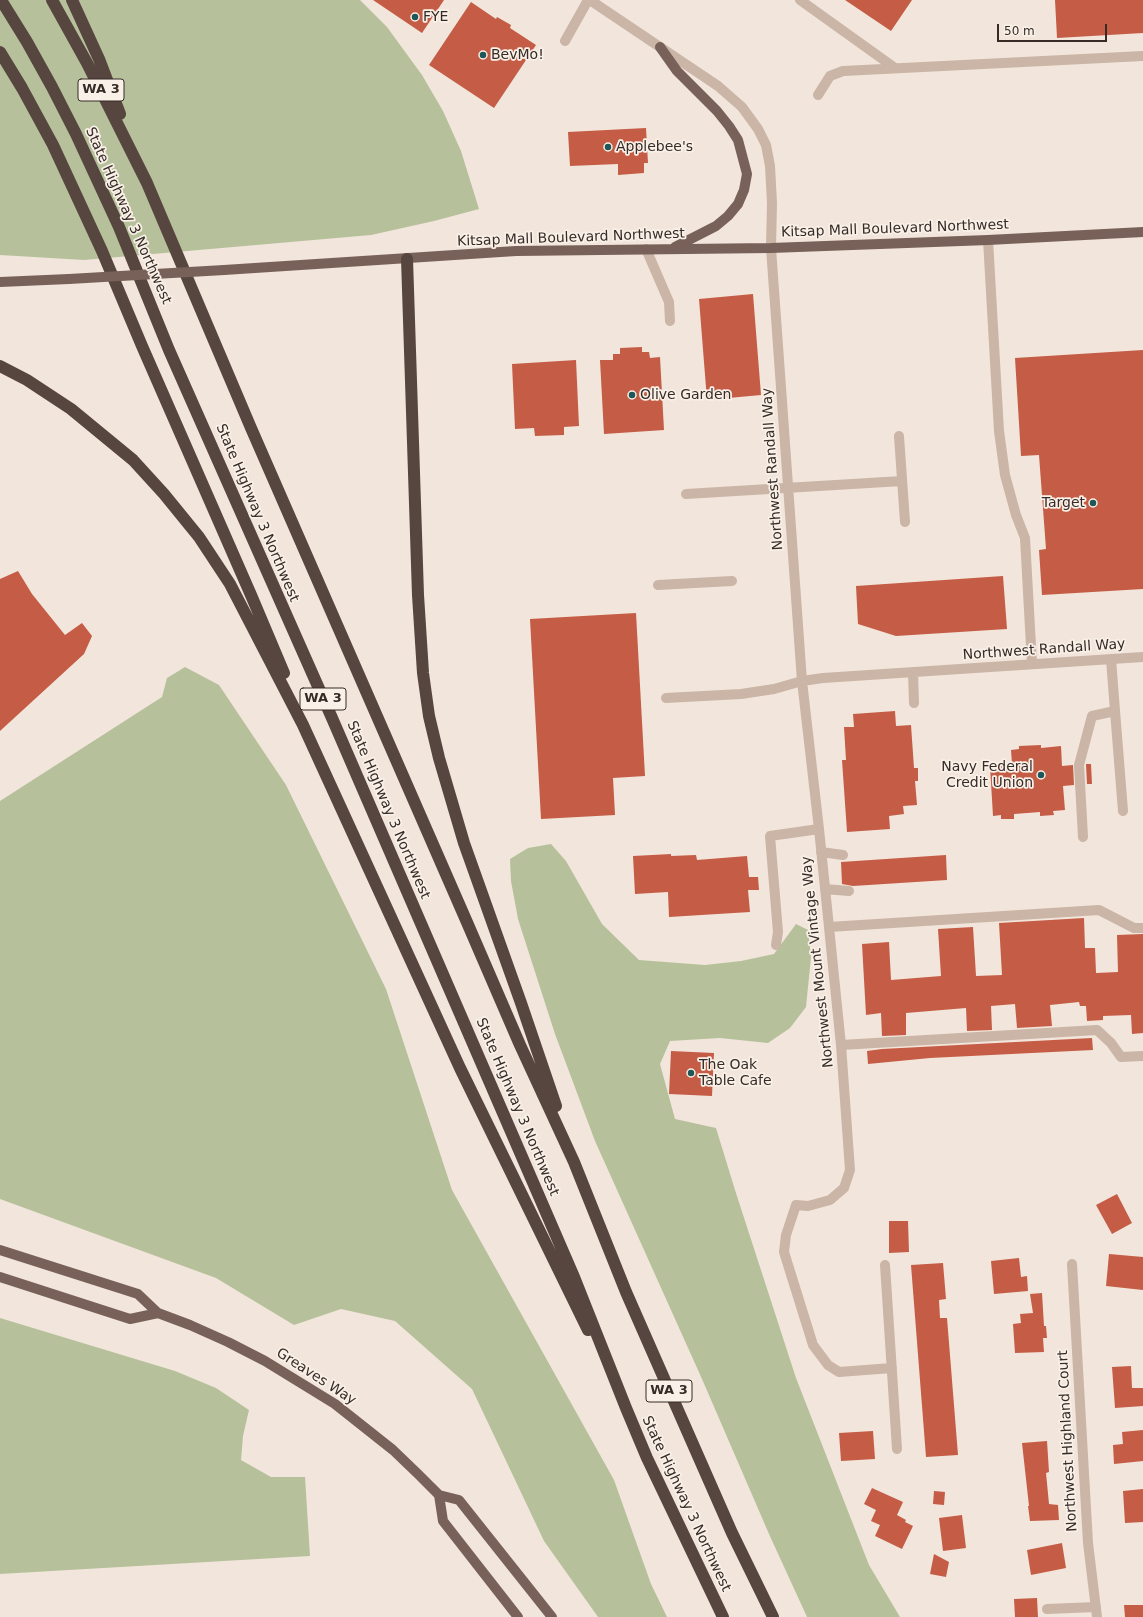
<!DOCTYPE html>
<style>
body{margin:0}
#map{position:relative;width:1143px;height:1617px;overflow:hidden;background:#f2e5db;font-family:"DejaVu Sans",sans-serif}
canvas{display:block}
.scale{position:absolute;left:997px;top:24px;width:110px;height:18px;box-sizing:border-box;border:2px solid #362b27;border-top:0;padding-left:5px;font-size:12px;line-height:14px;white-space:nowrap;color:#362b27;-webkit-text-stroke:3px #f9f0e7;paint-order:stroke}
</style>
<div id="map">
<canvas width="1143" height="1617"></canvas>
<div class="scale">50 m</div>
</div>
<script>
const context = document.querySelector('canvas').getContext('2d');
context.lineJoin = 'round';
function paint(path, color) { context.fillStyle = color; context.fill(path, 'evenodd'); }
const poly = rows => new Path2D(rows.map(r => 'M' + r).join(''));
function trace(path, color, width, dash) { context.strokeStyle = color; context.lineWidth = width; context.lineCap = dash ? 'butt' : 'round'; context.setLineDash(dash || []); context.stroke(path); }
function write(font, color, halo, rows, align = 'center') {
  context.font = font + ' "DejaVu Sans",sans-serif'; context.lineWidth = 3.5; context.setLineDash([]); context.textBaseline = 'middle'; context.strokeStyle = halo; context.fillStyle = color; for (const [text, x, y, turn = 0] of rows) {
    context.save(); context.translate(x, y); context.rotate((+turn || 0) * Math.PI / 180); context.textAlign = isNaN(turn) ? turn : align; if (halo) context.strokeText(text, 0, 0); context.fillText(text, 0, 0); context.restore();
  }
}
paint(poly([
 [0,0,360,0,387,27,422,75,443,111,461,151,479,209,434,221,371,235,84,260,0,255],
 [185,667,219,685,286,785,386,989,452,1190,614,1480,651,1584,667,1617,598,1617,544,1541,472,1389,395,1321,341,1309,294,1325,216,1278,0,1199,0,801,162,697,167,678],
 [551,844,566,861,602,924,639,960,705,965,741,961,774,954,796,924,808,930,811,957,806,1007,790,1028,768,1043,720,1038,670,1041,660,1064,675,1119,716,1128,735,1190,796,1378,869,1565,900,1617,807,1617,769,1534,702,1379,595,1141,555,1034,518,919,511,881,510,859,528,848],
 [0,1318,175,1371,216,1388,249,1410,243,1436,241,1460,271,1477,305,1477,310,1556,0,1574]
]), '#b6c19b');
paint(poly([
 [373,0,444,0,422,33],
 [845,0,912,0,891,31],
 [1055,0,1143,0,1143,33,1057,38],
 [471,2,496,19,497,17,511,25,510,28,536,45,494,108,429,65],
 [646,128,648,163,644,163,644,173,618,175,618,164,570,166,568,132],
 [753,294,761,395,707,400,699,299],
 [642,347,642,352,649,352,650,358,660,357,664,430,604,434,600,360,613,360,613,354,620,354,620,348],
 [1143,350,1143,589,1042,595,1039,550,1046,549,1039,455,1021,456,1015,358],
 [576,360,579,426,564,427,564,435,535,436,534,428,515,429,512,364],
 [18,571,32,594,65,635,82,623,92,636,84,654,0,731,0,579],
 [1003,576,1007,629,896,636,858,624,856,586],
 [636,613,645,776,613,778,615,815,541,819,530,619],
 [895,711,896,726,911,725,914,768,918,768,918,781,915,781,917,805,903,806,904,814,889,816,890,829,847,832,842,760,846,760,844,727,854,727,853,714],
 [1041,745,1041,748,1061,746,1062,766,1073,765,1074,785,1063,786,1065,810,1053,811,1054,815,1040,816,1040,812,1014,814,1014,819,1001,819,1001,815,993,816,990,766,1012,764,1011,750,1019,749,1019,746],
 [1086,764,1091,764,1092,784,1087,784],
 [671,854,671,856,696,855,697,860,747,856,749,877,758,877,759,890,748,890,750,912,669,917,668,892,635,894,633,856],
 [946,855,947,880,853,886,842,884,841,862],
 [1084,918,1085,948,1095,948,1096,973,1118,972,1117,935,1143,934,1143,1033,1132,1034,1131,1015,1103,1016,1103,1020,1087,1021,1086,1006,1080,1006,1079,1002,1050,1005,1052,1026,1017,1028,1015,1004,991,1006,992,1030,967,1031,966,1008,906,1013,906,1035,882,1036,881,1013,866,1015,862,944,889,942,891,980,941,976,938,929,973,927,976,976,1002,975,999,923],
 [1092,1038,1093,1050,930,1058,868,1064,867,1051,882,1049],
 [671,1051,714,1053,712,1096,669,1094],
 [1117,1194,1132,1223,1112,1234,1096,1205],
 [889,1221,908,1221,909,1252,889,1253],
 [1109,1254,1143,1257,1143,1290,1106,1286],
 [1019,1258,1021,1277,1027,1276,1028,1291,994,1294,991,1261],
 [943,1263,946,1299,939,1300,940,1318,947,1318,958,1455,926,1457,911,1265],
 [1042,1293,1044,1326,1046,1326,1047,1338,1043,1338,1044,1352,1015,1353,1013,1324,1021,1323,1020,1314,1033,1313,1030,1294],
 [1131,1366,1132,1388,1143,1388,1143,1406,1115,1408,1112,1367],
 [1143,1430,1143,1461,1114,1464,1113,1445,1123,1444,1122,1432],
 [873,1431,875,1459,841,1461,839,1433],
 [1047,1441,1049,1472,1046,1473,1049,1504,1058,1505,1059,1520,1030,1521,1028,1506,1029,1506,1022,1443],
 [872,1488,903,1502,897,1515,906,1520,905,1522,913,1526,902,1549,875,1536,880,1525,871,1521,876,1510,864,1504],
 [1143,1489,1143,1522,1125,1523,1123,1491],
 [934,1491,945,1492,944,1505,933,1504],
 [962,1515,966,1548,943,1551,939,1518],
 [1062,1543,1066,1568,1031,1575,1027,1550],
 [934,1554,949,1562,946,1577,930,1574],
 [1037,1598,1038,1617,1015,1617,1014,1599],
 [1124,1605,1143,1605,1143,1617,1125,1617]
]), '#c55c45');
trace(poly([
 [590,0,718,86,742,107,758,129,766,145,770,166,772,203,771,248,802,681,819,829,841,1045,850,1170,844,1188,830,1200,808,1206,796,1205,786,1235,784,1252,813,1345,828,1365,839,1372,892,1368],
 [800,0,895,68],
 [565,41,588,0],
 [818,95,830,76,843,71,1143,56],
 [988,240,999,431,1005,475,1016,515,1025,538,1032,664],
 [646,249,669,302,670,321],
 [899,436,905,522],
 [686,494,902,481],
 [658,585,732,581],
 [913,672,914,703],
 [666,698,741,694,774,689,802,681,823,678,1143,657],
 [1115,711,1123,811],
 [1083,837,1079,765,1092,716,1115,711,1111,659],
 [821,852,843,855],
 [825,889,849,891],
 [829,927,1099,910,1134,928,1143,928],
 [776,945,778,932,770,836,819,829],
 [841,1045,1097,1030,1111,1043,1121,1057,1143,1056],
 [1072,1264,1088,1543,1097,1617],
 [885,1265,897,1449],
 [1047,1609,1096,1607]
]), '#cab5a7', 10);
trace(poly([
 [660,47,677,71,717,111,729,126,738,140,747,174,744,190,738,204,728,216,716,226,675,247],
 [224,270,516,251,771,248,988,240,1143,232],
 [0,282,69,279],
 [0,1250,138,1294,158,1313,190,1325,228,1342,265,1361,335,1404,393,1450,418,1474,439,1495,459,1500,552,1617],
 [0,1277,130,1319,158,1313],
 [439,1495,443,1521,518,1617]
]), '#786159', 10);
trace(poly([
 [1,0,27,42,52,87,76,134,119,227,169,350,332,718,574,1277,626,1408,647,1458,723,1617],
 [52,0,87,63,147,183,251,428,466,920,520,1045,574,1162,626,1292,677,1408,732,1533,773,1617],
 [72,0,99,59,120,114],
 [0,52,22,88,53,145,102,251,142,346,251,595,284,673],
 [407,259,418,595,423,673,429,716,439,758,464,843,521,1003,556,1106],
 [0,366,27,380,71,409,133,460,164,494,199,537,230,584,303,725,460,1068,588,1330]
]), '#57453f', 12);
trace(poly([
 [69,279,224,270]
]), '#786159', 10);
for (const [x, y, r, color] of [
 [415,17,4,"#1d5757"],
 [483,55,4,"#1d5757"],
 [608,147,4,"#1d5757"],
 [632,395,4,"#1d5757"],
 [1093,503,4,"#1d5757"],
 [1041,775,4,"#1d5757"],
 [691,1073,4,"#1d5757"]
]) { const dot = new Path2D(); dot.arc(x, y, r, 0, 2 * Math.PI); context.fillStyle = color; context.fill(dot); trace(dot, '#f9f0e7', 1.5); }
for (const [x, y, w] of [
 [101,90,46],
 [323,699,46],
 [669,1391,46]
]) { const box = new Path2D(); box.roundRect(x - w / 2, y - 11, w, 22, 3); context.fillStyle = '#f9f0e7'; context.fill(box); trace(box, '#362b27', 1); }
write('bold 13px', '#362b27', null, [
 ["WA 3",101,90],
 ["WA 3",323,699],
 ["WA 3",669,1391]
]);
write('14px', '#362b27', '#f9f0e7', [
 ["FYE",423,17],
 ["BevMo!",491,55],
 ["Applebee's",616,147],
 ["Olive Garden",640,395],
 ["Target",1085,503,"right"],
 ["Navy Federal",1033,767,"right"],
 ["Credit Union",1033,783,"right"],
 ["The Oak",699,1065],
 ["Table Cafe",699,1081]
], 'left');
write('14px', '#362b27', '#f9f0e7', [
 ["State Highway 3 Northwest",128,216,66],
 ["Kitsap Mall Boulevard Northwest",895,229,-2],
 ["Kitsap Mall Boulevard Northwest",571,238,-2],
 ["Northwest Randall Way",773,469,-94],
 ["State Highway 3 Northwest",257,513,67],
 ["Northwest Randall Way",1044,650,-4],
 ["State Highway 3 Northwest",388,810,67],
 ["Northwest Mount Vintage Way",818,962,-96],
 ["State Highway 3 Northwest",517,1107,67],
 ["Greaves Way",316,1377,33],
 ["Northwest Highland Court",1068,1441,-93],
 ["State Highway 3 Northwest",686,1504,65]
]);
</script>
